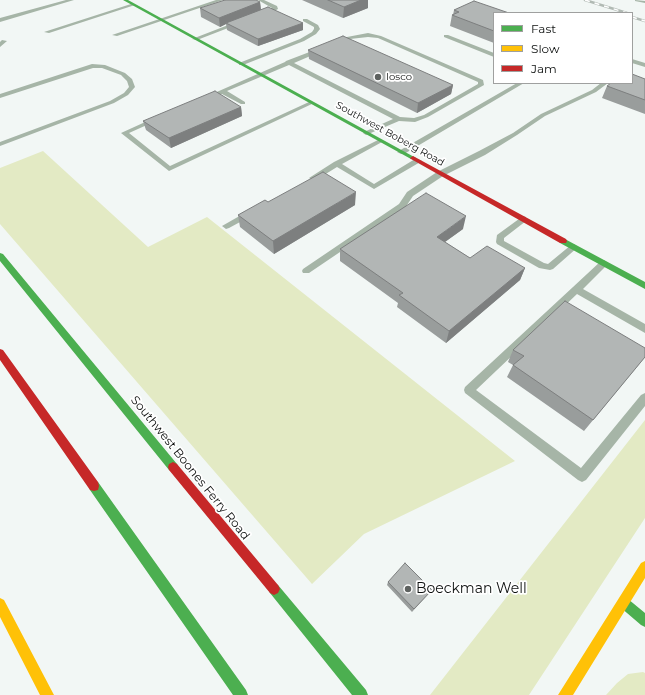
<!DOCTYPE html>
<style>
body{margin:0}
#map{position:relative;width:645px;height:695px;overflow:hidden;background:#f2f7f5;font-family:Montserrat,sans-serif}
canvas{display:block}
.legend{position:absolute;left:493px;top:12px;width:140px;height:72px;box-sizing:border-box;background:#fff;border:1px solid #9fa09f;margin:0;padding:5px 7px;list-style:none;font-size:12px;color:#0e1110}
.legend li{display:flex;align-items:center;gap:8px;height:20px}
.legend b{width:20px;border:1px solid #9fa09f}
</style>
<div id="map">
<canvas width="645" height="695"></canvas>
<ul class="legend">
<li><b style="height:5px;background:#4caf50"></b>Fast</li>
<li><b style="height:5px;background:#ffc107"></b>Slow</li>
<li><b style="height:5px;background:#c62828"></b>Jam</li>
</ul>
</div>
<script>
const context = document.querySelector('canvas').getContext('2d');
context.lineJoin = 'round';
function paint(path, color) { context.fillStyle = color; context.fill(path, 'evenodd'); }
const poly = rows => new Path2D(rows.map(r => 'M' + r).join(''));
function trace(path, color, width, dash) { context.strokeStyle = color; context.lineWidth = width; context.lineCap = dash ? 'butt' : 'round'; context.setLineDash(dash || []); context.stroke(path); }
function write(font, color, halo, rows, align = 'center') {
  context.font = font + ' Montserrat,sans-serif'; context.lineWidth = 3.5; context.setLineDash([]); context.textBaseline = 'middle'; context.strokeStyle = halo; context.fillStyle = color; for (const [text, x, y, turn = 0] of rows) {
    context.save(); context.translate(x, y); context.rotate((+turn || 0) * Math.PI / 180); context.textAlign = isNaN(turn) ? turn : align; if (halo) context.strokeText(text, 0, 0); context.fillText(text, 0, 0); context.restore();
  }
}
paint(poly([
 [43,151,148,247,207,217,515,461,364,534,312,584,0,224,0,168],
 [645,420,645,518,529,695,430,695],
 [643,672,645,673,645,695,606,695,617,683,628,674]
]), '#e3eac4');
paint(poly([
 [66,0,74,0,0,22,0,18,66,0],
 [216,0,223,0,117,36,112,35,216,0],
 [258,0,264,0,277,6,278,9,265,16,261,16,261,14,272,8,258,0],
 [635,0,645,1,645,3,635,1,635,0],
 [131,4,135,5,49,33,44,32,131,4],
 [303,19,307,19,318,25,320,29,316,34,304,41,243,65,239,65,239,63,300,39,312,32,314,29,314,27,303,21,303,19],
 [236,22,241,23,197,40,192,39,236,22],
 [368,33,381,36,483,80,484,85,428,117,415,122,399,121,366,135,363,133,364,132,393,119,289,65,227,91,245,102,245,104,241,104,222,94,206,100,203,98,285,62,286,61,320,48,322,49,322,51,294,63,400,117,414,118,424,115,478,84,478,82,378,38,368,37,350,39,337,45,334,43,347,37,368,33],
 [444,35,448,35,494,53,494,57,444,37,444,35],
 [2,40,7,41,0,47,0,42,2,40],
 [632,59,645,63,645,67,632,63,632,59],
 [92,64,105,65,125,73,132,79,135,87,128,95,114,103,0,146,0,142,110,101,124,93,129,87,127,81,121,75,102,68,93,68,0,98,0,94,92,64],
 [517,83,524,83,404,154,401,154,397,152,517,83],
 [601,83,608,83,596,92,545,116,517,135,485,155,443,176,413,196,405,208,309,273,303,273,302,271,303,269,399,204,407,192,437,172,479,151,513,133,541,114,592,90,601,83],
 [309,102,314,103,169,171,121,133,154,118,158,118,158,120,129,133,170,166,309,102],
 [380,139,383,141,382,142,342,164,374,184,415,159,418,159,422,161,374,189,337,167,316,180,313,180,309,178,334,162,380,139],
 [250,210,253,211,253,215,229,228,226,229,222,226,250,210],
 [523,216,526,217,526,221,504,238,504,241,544,263,548,264,571,245,574,244,578,247,553,269,550,270,539,268,497,244,496,242,497,235,523,216],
 [604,260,608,263,607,265,583,289,645,324,645,333,577,294,476,390,581,468,641,395,645,393,645,406,586,480,582,482,578,480,465,393,464,390,465,387,573,287,601,261,604,260]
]), '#a6b5a7');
paint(poly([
 [123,0,128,0,416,158,411,159,123,0],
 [563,238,645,282,645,289,560,243,559,241,563,238],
 [0,253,3,254,177,464,178,467,177,470,173,472,169,470,0,261,0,253],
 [94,481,98,482,246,690,248,695,233,695,90,490,89,486,90,482,94,481],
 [274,583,278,585,366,690,368,695,352,695,270,593,268,589,270,585,274,583],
 [624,597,628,599,645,613,645,627,641,625,620,607,618,603,620,599,624,597]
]), '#4caf50');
paint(poly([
 [645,561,645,578,573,695,558,695,641,563,645,561],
 [0,598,4,600,54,695,40,695,0,617,0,598]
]), '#ffc107');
paint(poly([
 [413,156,566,239,567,241,566,243,560,243,411,159,410,158,413,156],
 [0,349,3,350,98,482,99,486,98,490,94,491,90,490,0,360,0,349],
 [173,462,177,464,278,585,280,589,278,593,274,595,270,593,169,470,168,467,169,464,173,462]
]), '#c62828');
const rail = poly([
 [585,0,627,13],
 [632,17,645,21]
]);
trace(rail, '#b1bab4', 2.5);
trace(rail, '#fff', 1.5, [5]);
paint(poly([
 [302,0,368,0,368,8,343,18],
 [260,2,261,10,303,23,303,30,258,46,227,30,226,24,220,27,201,17,200,8],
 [454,10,494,13,494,43,450,26,452,15,453,15],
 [308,50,453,85,451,94,417,113,309,59],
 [645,79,645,114,602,98,607,86],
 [241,107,242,116,171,148,146,130,143,121],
 [268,202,355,205,274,254,240,227,238,215],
 [463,229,445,242,470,258,525,268,520,280,446,343,397,307,398,303,340,261,340,249],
 [513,350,645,357,584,431,507,377,513,365,508,362],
 [388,582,429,593,412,612,387,585]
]), '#999d9c');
paint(poly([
 [361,0,368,0,368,8,343,18,344,7],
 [260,2,261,11,226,23,226,24,220,27,219,18],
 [303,23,303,30,258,46,258,39],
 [453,85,451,94,417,113,418,103],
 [241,107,242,116,171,148,169,138],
 [356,192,355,205,274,254,273,241],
 [466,216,463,229,435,249,437,237],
 [525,268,520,280,446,343,449,331]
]), '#7d7f7f');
const building = poly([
 [225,0,256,0,260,2,219,18,200,8,225,0],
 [328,0,361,0,344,7,328,0],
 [474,1,509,13,494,13,494,31,452,15,459,12,454,10,474,1],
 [268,7,303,23,258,39,226,23,268,7],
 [343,36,453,85,418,103,308,50,343,36],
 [632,74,645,79,645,100,607,86,611,83,632,83,632,74],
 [215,91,241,107,169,138,143,121,215,91],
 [323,172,356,192,273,241,238,215,265,200,268,202,323,172],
 [426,193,466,216,437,237,470,258,487,246,525,268,449,331,399,295,403,293,340,249,426,193],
 [565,301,645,348,645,357,593,420,513,365,524,356,513,350,565,301],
 [405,563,432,590,414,609,388,582,405,563]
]);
paint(building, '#b2b6b5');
trace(building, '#7d7f7f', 1);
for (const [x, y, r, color] of [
 [378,77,4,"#5e6260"],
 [408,589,4,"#5e6260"]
]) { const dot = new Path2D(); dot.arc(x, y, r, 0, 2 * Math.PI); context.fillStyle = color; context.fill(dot); trace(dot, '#fff', 1.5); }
write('10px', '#0e1110', '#fff', [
 ["Iosco",386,77]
], 'left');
write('10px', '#0e1110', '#fff', [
 ["Southwest Boberg Road",390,134,29]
]);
write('12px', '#0e1110', '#fff', [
 ["Southwest Boones Ferry Road",190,468,51]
]);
write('14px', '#0e1110', '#fff', [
 ["Boeckman Well",416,589]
], 'left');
</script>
